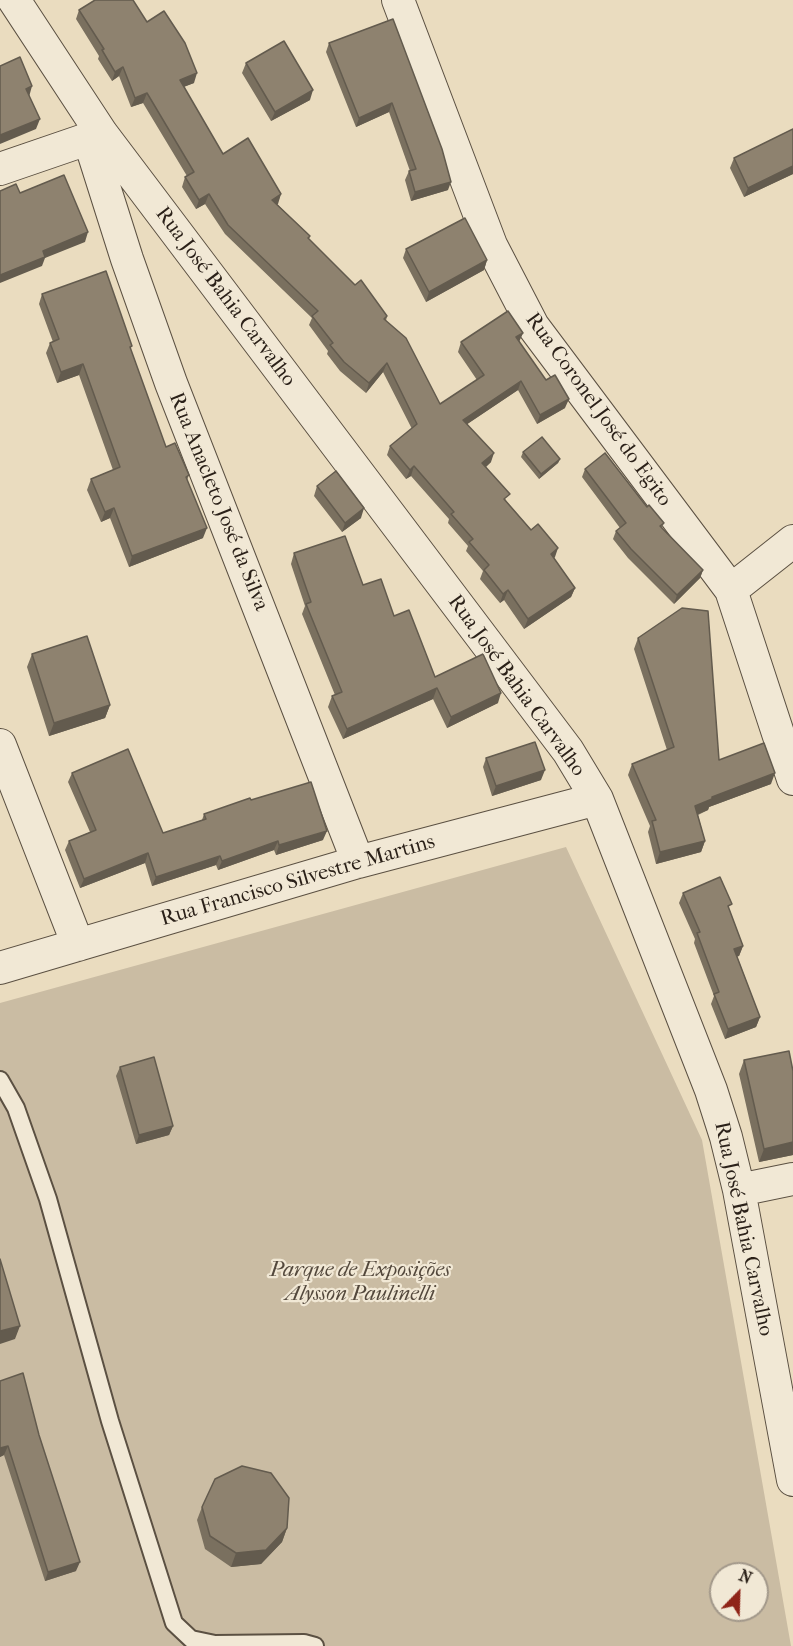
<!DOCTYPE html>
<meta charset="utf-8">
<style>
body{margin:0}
#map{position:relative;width:793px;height:1646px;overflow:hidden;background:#eadcbf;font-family:"IM FELL French Canon",serif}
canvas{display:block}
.north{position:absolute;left:709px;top:1562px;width:60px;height:60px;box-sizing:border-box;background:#f1e8d5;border:2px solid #a2988a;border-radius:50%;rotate:23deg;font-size:16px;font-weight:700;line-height:24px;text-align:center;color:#2b2119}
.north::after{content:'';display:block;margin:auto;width:21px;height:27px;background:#8f2418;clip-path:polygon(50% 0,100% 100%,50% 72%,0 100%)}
</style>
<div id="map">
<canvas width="793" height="1646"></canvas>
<div class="north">N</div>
</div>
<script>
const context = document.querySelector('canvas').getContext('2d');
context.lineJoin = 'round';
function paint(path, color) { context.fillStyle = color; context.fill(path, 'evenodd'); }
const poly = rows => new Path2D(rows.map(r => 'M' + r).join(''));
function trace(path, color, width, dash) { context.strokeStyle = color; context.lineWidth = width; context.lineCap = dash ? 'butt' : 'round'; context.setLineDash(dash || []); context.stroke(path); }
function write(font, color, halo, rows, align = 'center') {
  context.font = font + ' "IM FELL French Canon",serif'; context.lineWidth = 4.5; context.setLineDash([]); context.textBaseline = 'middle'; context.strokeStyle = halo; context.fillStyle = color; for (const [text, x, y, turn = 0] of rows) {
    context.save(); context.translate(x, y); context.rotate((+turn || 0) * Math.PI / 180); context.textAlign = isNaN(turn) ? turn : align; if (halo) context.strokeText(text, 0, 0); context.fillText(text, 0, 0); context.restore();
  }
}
paint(poly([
 [566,847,702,1140,791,1646,0,1646,0,1003],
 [721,1574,757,1574,757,1610,721,1610]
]), '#cabca3');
const lane = poly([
 [0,1080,16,1108,48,1199,110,1421,174,1623,191,1639,215,1644,304,1643,315,1646]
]);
const street = poly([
 [14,0,102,134,568,751,597,799,711,1090,726,1137,739,1190,793,1480],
 [398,0,491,245,533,326,731,590,793,779],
 [89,139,127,259,171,383,358,862],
 [0,169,102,134],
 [731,590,793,541],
 [0,745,78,945],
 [0,968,358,862,597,799],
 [739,1190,793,1179]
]);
trace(lane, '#5b5042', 20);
trace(street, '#5b5042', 34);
trace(lane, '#f1e8d5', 16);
trace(street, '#f1e8d5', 32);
paint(poly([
 [79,10,147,22,194,83,183,87,223,154,281,194,277,204,310,236,309,239,387,316,386,321,440,404,477,380,458,352,461,342,523,333,519,341,565,408,537,424,518,390,467,424,491,462,486,467,507,502,555,557,554,558,575,588,571,597,524,629,504,600,500,603,480,579,483,571,466,551,468,546,448,523,449,519,411,476,406,479,387,455,390,446,412,429,383,372,366,393,340,371,327,354,328,351,309,325,312,318,225,234,205,204,196,209,182,187,185,177,187,176,143,103,131,107,119,76,112,81,98,59,99,56,76,19],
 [393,19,448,190,411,201,405,180,409,171,410,171,389,112,356,127,326,52,329,43],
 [246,63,310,100,271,121,242,73],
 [793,129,793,174,744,197,730,168,734,158],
 [406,249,487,260,484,270,426,302,403,258],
 [42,294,130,350,166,447,189,475,187,480,203,538,129,567,110,518,101,522,87,490,91,479,113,470,79,375,57,383,46,353,50,343,53,342,39,304],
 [523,452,560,459,558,463,539,479,521,457],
 [585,469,647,507,664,523,662,528,703,570,700,578,674,604,628,558,613,539,616,531,620,528,582,477],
 [317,486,361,518,342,532,314,496],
 [294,553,363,585,394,616,435,677,498,703,447,728,433,699,343,739,328,707,332,696,335,695,302,614,305,606,291,564],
 [638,638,719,760,771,784,709,807,708,810,698,815,705,841,701,852,656,864,648,832,650,826,628,775,632,764,667,750,634,649],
 [32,654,110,705,105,718,49,736,27,667],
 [486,758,541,780,492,796,483,767],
 [72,773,163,833,202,820,204,814,251,800,323,840,276,855,274,850,218,870,216,865,152,886,145,863,80,888,65,850,69,841,90,832,68,782],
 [683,893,730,911,743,946,739,956,737,956,760,1017,756,1027,725,1039,711,1004,714,996,694,943,695,939,679,903],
 [744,1060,793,1071,793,1155,759,1162,739,1074],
 [120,1067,173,1126,169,1135,136,1144,116,1076],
 [0,1381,39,1435,76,1571,45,1581,4,1455,0,1457],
 [202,1507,287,1528,282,1542,261,1564,231,1567,205,1549,197,1520]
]), '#7a705f');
paint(poly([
 [123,67,119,76,112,81,115,72],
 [197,73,194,83,176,90,180,80],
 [32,86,29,97,26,89],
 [313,90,310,100,271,121,275,112],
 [147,93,143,103,131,107,135,98],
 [392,103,389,112,356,127,359,118],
 [40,119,36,129,0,144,0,135],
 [793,166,793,174,744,197,748,188],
 [451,182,448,190,411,201,415,192],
 [209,194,205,204,196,209,199,200],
 [281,194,278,204,269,209,272,200],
 [88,232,85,242,45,258,42,266,0,283,0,275,43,251],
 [487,260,484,270,426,302,429,292],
 [523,333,519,342,516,337],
 [387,363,383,372,366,393,369,383],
 [83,364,79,375,57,383,61,372],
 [521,381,518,390,460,429,463,420],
 [569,399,565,408,537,424,540,415],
 [494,453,491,462,479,473,482,463],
 [560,459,558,463,539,479,541,474],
 [414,466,411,476,406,479,410,470],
 [114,508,110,518,101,522,105,512],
 [364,508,361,518,342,532,345,523],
 [207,528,203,538,129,567,132,556],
 [558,548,555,557,547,563,551,554],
 [703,570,700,578,674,604,677,595],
 [575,588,571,597,524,629,528,619],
 [508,590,504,600,500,603,503,594],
 [437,688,433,699,343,739,347,729],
 [501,693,498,703,447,728,451,717],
 [110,705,105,718,49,736,54,723],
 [545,770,541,780,492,796,496,786],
 [775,773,771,784,709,807,708,810,691,817,695,806,712,797],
 [327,831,323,840,276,855,279,845],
 [278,841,274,850,218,870,222,861],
 [705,841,701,852,656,864,660,852],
 [148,853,145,863,80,888,84,879],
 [220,856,216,865,152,886,156,877],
 [743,946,739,956,731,959,734,949],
 [760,1017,756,1027,725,1039,728,1029],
 [173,1126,169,1135,136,1144,139,1135],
 [793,1142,793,1155,759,1162,764,1149],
 [20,1326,15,1339,0,1344,0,1331],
 [8,1446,4,1455,0,1457,0,1448],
 [287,1528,282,1542,261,1564,231,1567,236,1553],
 [80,1562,76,1571,45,1581,48,1572]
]), '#635b4e');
const building = poly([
 [95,0,133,0,147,22,164,11,185,43,197,73,180,80,223,154,248,138,281,194,272,200,310,236,308,238,355,285,361,280,387,316,384,319,406,338,440,404,484,375,461,342,508,311,523,333,516,337,546,380,555,375,569,399,540,415,521,381,463,420,494,453,482,463,510,494,504,499,531,530,538,524,558,548,551,554,575,588,528,619,508,590,503,594,484,570,489,565,469,542,473,539,451,514,454,512,414,466,410,470,390,446,417,424,387,363,369,383,344,362,330,345,333,343,312,316,318,311,228,225,209,194,199,200,185,177,194,172,147,93,135,98,123,67,115,72,102,50,104,49,79,10,95,0],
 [393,19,442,149,451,182,415,192,409,171,416,169,392,103,359,118,329,43,393,19],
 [284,41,313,90,275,112,246,63,284,41],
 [20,57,32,86,26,89,40,119,0,135,0,66,20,57],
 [793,129,793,166,748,188,734,158,793,129],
 [64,175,88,232,43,251,45,257,0,275,0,191,16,184,20,193,64,175],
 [465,218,487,260,429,292,406,249,465,218],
 [106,271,132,346,130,347,166,447,175,443,189,475,186,477,207,528,132,556,114,508,105,512,91,479,120,467,83,364,61,372,50,343,59,339,42,294,106,271],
 [542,437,560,459,541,474,523,452,542,437],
 [605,453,647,507,649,505,664,523,660,526,703,570,677,595,631,549,616,531,626,523,585,469,605,453],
 [336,471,364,508,345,523,317,486,336,471],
 [345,536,363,585,381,579,394,616,409,610,435,677,483,654,501,693,451,717,437,688,347,729,332,696,342,692,306,604,311,602,294,553,345,536],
 [682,608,708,611,719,760,764,743,775,773,712,797,712,799,695,806,705,841,660,852,652,821,656,820,632,764,674,747,638,638,682,608],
 [87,636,110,705,54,723,32,654,87,636],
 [535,742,545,770,496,786,486,758,535,742],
 [128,749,163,833,206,819,204,814,250,798,251,800,311,782,327,831,279,845,278,841,222,861,220,856,156,877,148,853,84,879,69,841,96,830,72,773,128,749],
 [720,877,732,904,728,906,743,946,734,949,760,1017,728,1029,714,994,719,992,697,933,700,932,683,893,720,877],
 [789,1051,793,1071,793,1142,764,1149,744,1060,789,1051],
 [154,1057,173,1126,139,1135,120,1067,154,1057],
 [0,1259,20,1326,0,1331,0,1259],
 [23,1373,39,1435,80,1562,48,1572,8,1446,0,1448,0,1381,23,1373],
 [242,1466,271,1473,289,1498,287,1528,266,1550,236,1553,210,1536,202,1507,215,1479,242,1466]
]);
paint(building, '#8e826f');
trace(building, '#635b4e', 1.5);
write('21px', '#2b2119', '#f1e8d5', [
 ["Rua José Bahia Carvalho",225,297,53],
 ["Rua Coronel José do Egito",598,410,54],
 ["Rua Anacleto José da Silva",218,502,68],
 ["Rua José Bahia Carvalho",516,686,54],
 ["Rua Francisco Silvestre Martins",298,881,-16],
 ["Rua José Bahia Carvalho",743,1229,78]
]);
write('italic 21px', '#53483c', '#f1e8d5', [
 ["Parque de Exposições",360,1271],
 ["Alysson Paulinelli",360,1295]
]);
</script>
